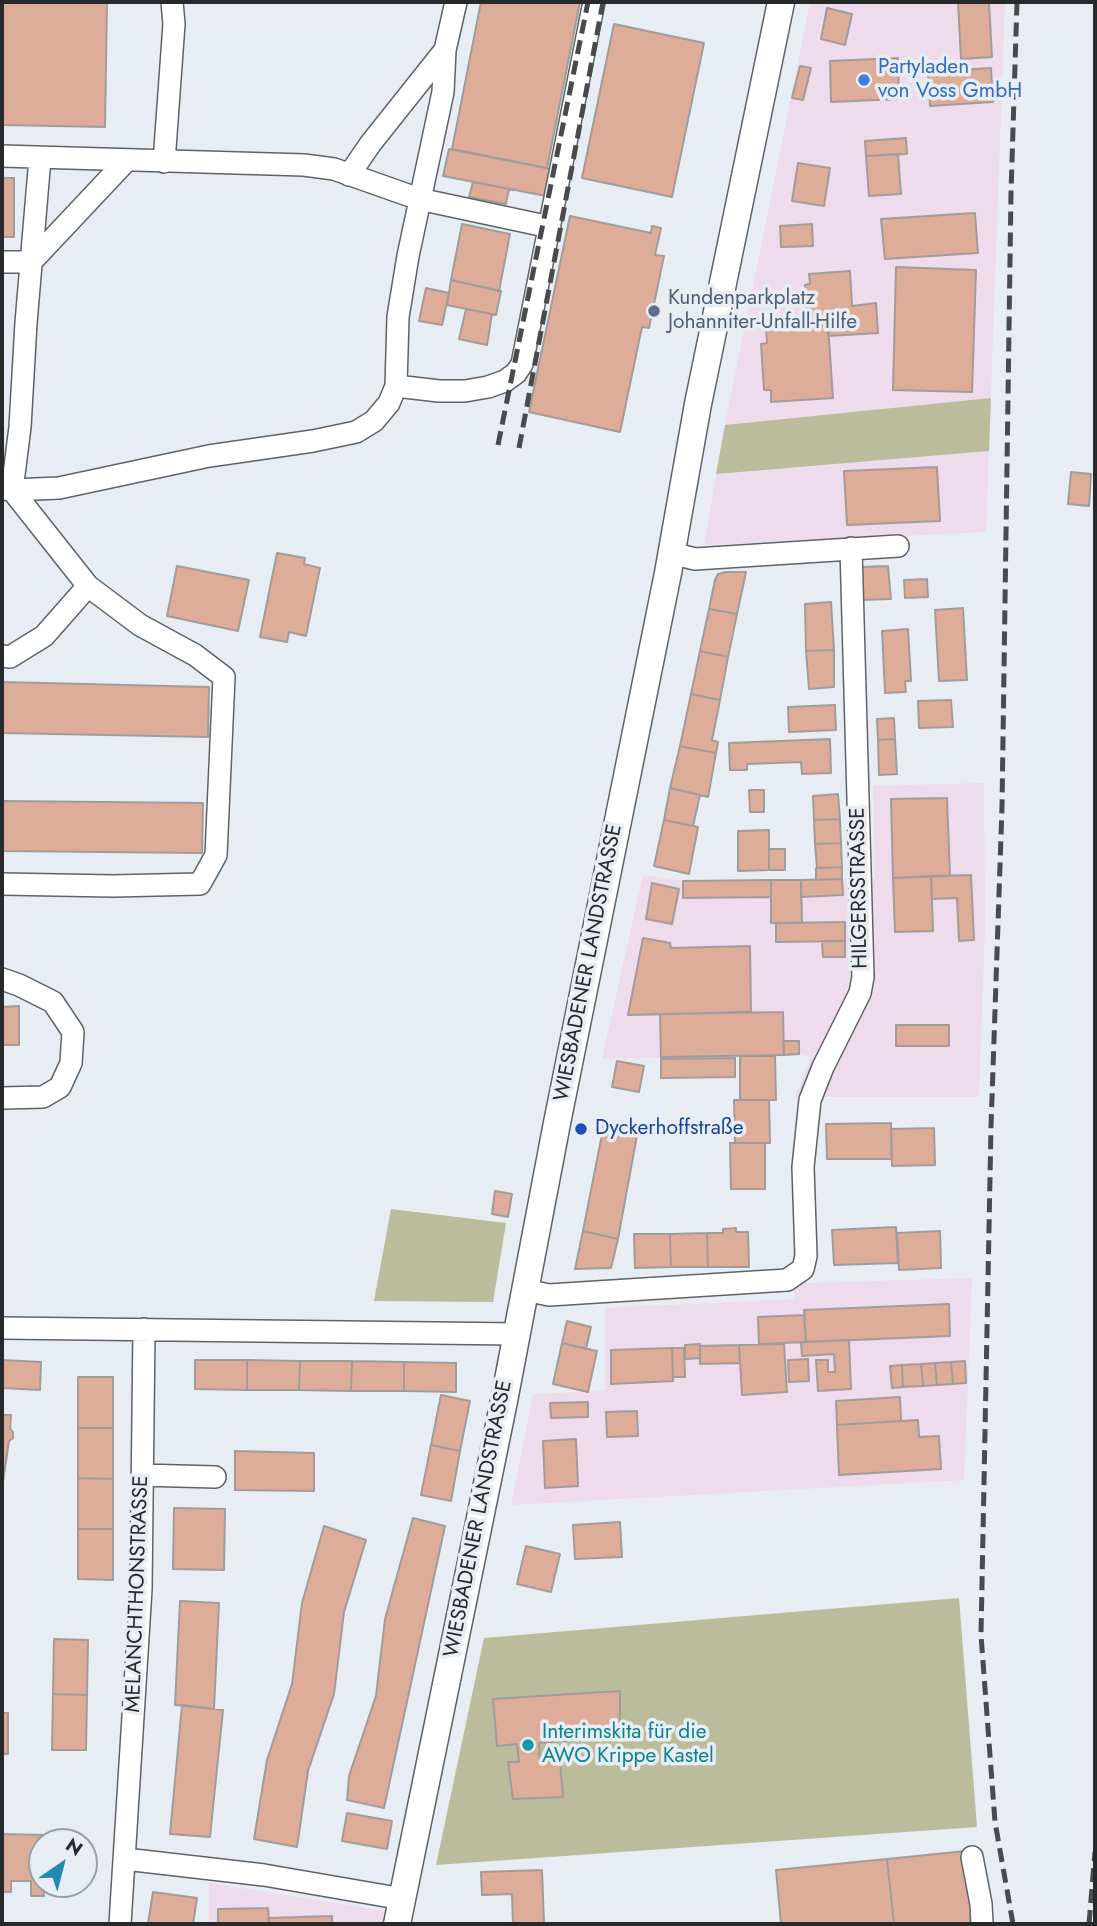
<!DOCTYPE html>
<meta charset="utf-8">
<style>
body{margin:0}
#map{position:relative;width:1097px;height:1926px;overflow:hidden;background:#e7edf2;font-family:Jost,sans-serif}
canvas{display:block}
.frame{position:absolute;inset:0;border:4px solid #28292b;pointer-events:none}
.north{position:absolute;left:28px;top:1828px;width:70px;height:70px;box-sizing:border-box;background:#e7edf2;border:2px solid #9b9fa2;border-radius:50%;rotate:35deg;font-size:19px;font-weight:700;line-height:28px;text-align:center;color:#28292b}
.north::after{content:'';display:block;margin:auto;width:24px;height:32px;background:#228ab2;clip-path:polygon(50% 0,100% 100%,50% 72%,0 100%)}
</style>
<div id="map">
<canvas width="1097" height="1926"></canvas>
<div class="frame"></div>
<div class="north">N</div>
</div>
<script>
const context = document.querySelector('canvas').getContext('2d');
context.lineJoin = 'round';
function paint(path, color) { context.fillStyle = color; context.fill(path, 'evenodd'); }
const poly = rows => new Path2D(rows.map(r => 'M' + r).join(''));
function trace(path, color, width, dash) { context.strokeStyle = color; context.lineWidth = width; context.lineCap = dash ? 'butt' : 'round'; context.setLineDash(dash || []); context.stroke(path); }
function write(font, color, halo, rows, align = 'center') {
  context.font = font + ' Jost,sans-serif'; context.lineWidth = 7; context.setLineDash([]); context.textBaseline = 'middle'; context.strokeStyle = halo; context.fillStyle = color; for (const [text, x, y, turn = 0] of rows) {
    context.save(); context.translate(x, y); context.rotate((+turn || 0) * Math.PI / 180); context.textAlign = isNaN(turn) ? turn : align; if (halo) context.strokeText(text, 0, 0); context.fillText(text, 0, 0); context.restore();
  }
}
paint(poly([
 [810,2,1005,2,986,532,704,545,725,425],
 [984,783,985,929,979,1097,795,1097,811,1057,799,1054,602,1059,643,875,683,881,875,878,873,786],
 [972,1278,964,1480,511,1505,533,1394,605,1391,605,1308,795,1299,794,1284,811,1283],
 [209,1883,385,1911,383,1924,209,1924]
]), '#eedbec');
paint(poly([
 [991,398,989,451,716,474,725,425],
 [391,1209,506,1223,493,1302,374,1301],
 [959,1598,977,1827,436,1865,484,1638]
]), '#babc9c');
const building = poly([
 [2,2,107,2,105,127,2,125,2,2],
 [481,2,580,2,547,168,452,149,481,2],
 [958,2,989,2,992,57,961,59,958,2],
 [827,8,852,14,845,45,821,39,827,8],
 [614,24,704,43,672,197,582,178,614,24],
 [898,58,899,99,831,102,830,61,898,58],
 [800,66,811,68,803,100,792,98,800,66],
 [991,68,993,102,930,106,928,72,991,68],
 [906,138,907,154,866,156,865,141,906,138],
 [449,149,551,169,546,196,443,176,449,149],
 [898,154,901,194,869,196,866,156,898,154],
 [798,163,830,168,824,206,792,201,798,163],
 [2,178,14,178,14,237,2,237,2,178],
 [473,182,509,189,506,204,469,197,473,182],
 [975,213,978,253,885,259,881,219,975,213],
 [570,216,651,233,652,226,661,228,655,255,664,256,649,328,642,327,620,432,529,412,570,216],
 [462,224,510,234,499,291,451,280,462,224],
 [812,224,813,246,781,247,780,226,812,224],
 [896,267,976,270,972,392,893,390,896,267],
 [850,271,852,306,876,303,878,333,828,336,828,325,808,326,805,285,810,284,809,274,850,271],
 [451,280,501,291,496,315,447,305,451,280],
 [426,288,449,293,442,325,419,321,426,288],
 [466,309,492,314,487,345,459,339,466,309],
 [828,325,833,398,771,402,771,390,764,390,761,344,767,343,766,329,828,325],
 [937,467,940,521,847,525,844,471,937,467],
 [1071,472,1091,474,1089,506,1068,504,1071,472],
 [277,553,305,558,304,564,320,568,306,636,289,632,287,642,260,637,277,553],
 [177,566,249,580,238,631,167,616,177,566],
 [888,566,891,599,862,600,861,567,888,566],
 [726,572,746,572,737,614,709,609,715,580,718,574,726,572],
 [927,579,928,597,905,598,904,580,927,579],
 [831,602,834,650,806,651,805,604,831,602],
 [963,608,967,680,939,681,935,610,963,608],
 [709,609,737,614,728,657,700,651,709,609],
 [908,629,911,681,905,681,906,692,885,693,882,631,908,629],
 [834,650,834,687,809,689,806,651,834,650],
 [700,651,728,657,720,700,691,694,700,651],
 [2,682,209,687,208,737,2,733,2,682],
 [691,694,720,700,712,740,718,742,716,753,680,746,691,694],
 [951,700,953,727,919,728,918,701,951,700],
 [835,705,836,730,789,732,788,707,835,705],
 [894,718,895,739,878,740,877,719,894,718],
 [830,739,831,773,802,774,801,762,747,764,747,770,730,770,729,743,830,739],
 [895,739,897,774,879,775,878,740,895,739],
 [680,746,716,753,708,797,670,788,680,746],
 [670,788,700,795,693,826,664,820,670,788],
 [749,790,764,790,764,812,750,812,749,790],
 [838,794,840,819,814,820,813,796,838,794],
 [947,798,950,876,893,878,891,799,947,798],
 [2,801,203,803,202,853,2,851,2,801],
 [840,819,841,843,815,844,814,820,840,819],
 [664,820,698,827,689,874,654,866,664,820],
 [769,830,769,870,738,871,738,831,769,830],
 [841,843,842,867,817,868,815,844,841,843],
 [769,849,785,849,785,870,769,870,769,849],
 [842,867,842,879,816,880,816,868,842,867],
 [971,875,974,940,959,941,957,898,932,899,931,876,971,875],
 [931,876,933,931,895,932,893,878,931,876],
 [842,879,843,895,801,897,801,880,842,879],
 [771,880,801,880,802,923,771,923,771,880],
 [771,880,771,897,683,898,683,881,771,880],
 [652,883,679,889,672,924,646,919,652,883],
 [845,922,845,941,776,942,776,923,845,922],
 [643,938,670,943,671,948,750,946,751,1012,628,1015,643,938],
 [822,941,845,941,845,957,823,957,822,941],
 [19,1006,19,1045,2,1045,2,1007,19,1006],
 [783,1012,784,1055,661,1057,660,1014,783,1012],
 [896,1025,949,1025,949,1046,896,1046,896,1025],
 [783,1041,799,1041,799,1054,784,1055,783,1041],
 [740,1056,775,1056,776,1100,740,1100,740,1056],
 [735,1058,735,1077,661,1078,661,1059,735,1058],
 [617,1061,644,1066,639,1092,612,1087,617,1061],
 [734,1100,769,1100,770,1143,735,1143,734,1100],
 [891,1123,892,1159,827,1159,826,1124,891,1123],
 [604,1124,638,1130,618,1239,583,1231,604,1124],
 [934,1128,935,1165,892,1166,891,1129,934,1128],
 [730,1143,765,1143,765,1189,731,1189,730,1143],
 [495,1191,512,1194,508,1217,492,1214,495,1191],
 [896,1227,898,1263,834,1265,832,1230,896,1227],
 [736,1228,736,1232,748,1232,749,1267,708,1267,707,1233,723,1233,723,1229,736,1228],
 [583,1231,618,1239,611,1268,575,1269,583,1231],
 [940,1231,941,1268,899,1270,897,1233,940,1231],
 [707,1233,708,1267,671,1267,670,1234,707,1233],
 [634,1234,670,1234,671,1267,635,1268,634,1234],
 [949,1304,950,1336,806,1342,804,1310,949,1304],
 [804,1315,806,1342,759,1344,758,1317,804,1315],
 [567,1321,591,1327,586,1349,562,1343,567,1321],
 [849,1340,851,1389,818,1391,816,1360,828,1360,828,1372,835,1372,834,1354,802,1356,801,1342,849,1340],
 [562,1343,597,1351,588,1392,553,1384,562,1343],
 [700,1344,700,1358,685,1359,685,1345,700,1344],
 [784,1344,787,1392,742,1395,739,1345,784,1344],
 [739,1345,740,1363,700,1364,700,1346,739,1345],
 [672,1348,673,1381,611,1384,611,1350,672,1348],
 [672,1348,684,1348,685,1377,673,1377,672,1348],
 [808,1359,809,1381,789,1382,788,1360,808,1359],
 [2,1360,41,1362,40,1390,2,1388,2,1360],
 [195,1360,247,1360,247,1390,195,1389,195,1360],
 [247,1360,300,1361,299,1390,247,1390,247,1360],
 [300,1361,352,1361,351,1391,299,1390,300,1361],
 [352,1361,404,1362,404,1391,351,1391,352,1361],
 [965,1361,966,1383,953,1384,951,1362,965,1361],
 [404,1362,456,1363,456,1392,404,1391,404,1362],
 [951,1362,953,1384,937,1385,935,1363,951,1362],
 [935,1363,937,1385,923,1386,921,1364,935,1363],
 [921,1364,923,1386,903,1387,902,1365,921,1364],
 [902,1365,903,1387,892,1388,890,1366,902,1365],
 [78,1377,113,1377,113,1428,78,1428,78,1377],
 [441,1395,470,1401,460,1451,431,1445,441,1395],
 [900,1397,901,1421,837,1425,836,1401,900,1397],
 [588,1402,588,1417,551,1418,550,1403,588,1402],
 [637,1411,638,1436,607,1437,606,1412,637,1411],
 [2,1415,11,1415,10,1429,13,1432,13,1438,9,1441,2,1488,2,1415],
 [918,1420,919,1437,939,1436,941,1469,839,1475,837,1425,918,1420],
 [78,1428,113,1428,113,1479,78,1478,78,1428],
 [576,1439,578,1486,545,1488,543,1441,576,1439],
 [431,1445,460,1451,451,1501,421,1495,431,1445],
 [235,1451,314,1453,314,1491,235,1490,235,1451],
 [78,1478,113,1479,113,1529,78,1529,78,1478],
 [174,1508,225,1509,224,1570,173,1569,174,1508],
 [413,1518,445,1526,384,1808,347,1800,349,1776,376,1696,385,1619,413,1518],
 [620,1522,622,1557,575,1559,573,1525,620,1522],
 [324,1526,366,1540,344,1612,334,1694,308,1771,297,1847,254,1839,267,1760,292,1684,302,1603,324,1526],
 [78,1529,113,1529,113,1580,78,1579,78,1529],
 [526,1546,560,1554,551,1592,517,1584,526,1546],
 [180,1601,219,1603,214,1709,175,1705,180,1601],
 [54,1639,88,1640,87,1695,53,1694,54,1639],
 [620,1691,620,1736,539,1743,540,1762,560,1761,563,1797,513,1799,508,1762,519,1762,517,1744,497,1746,493,1699,620,1691],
 [53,1694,87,1695,86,1750,52,1750,53,1694],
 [182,1705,223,1710,210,1837,170,1834,182,1705],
 [2,1713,8,1713,8,1754,2,1754,2,1713],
 [347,1813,392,1821,387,1849,342,1841,347,1813],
 [2,1834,45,1835,45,1842,42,1842,42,1884,44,1884,44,1896,31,1896,31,1881,11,1881,11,1892,2,1892,2,1834],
 [966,1851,974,1924,894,1924,887,1859,966,1851],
 [887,1859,894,1924,781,1924,776,1870,887,1859],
 [542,1870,544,1924,513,1924,512,1894,482,1895,481,1872,542,1870],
 [153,1892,197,1898,193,1924,148,1924,153,1892],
 [268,1908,269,1924,218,1924,218,1909,268,1908],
 [332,1916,332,1924,269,1924,268,1918,332,1916]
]);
paint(building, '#ddad99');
trace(building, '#a39b99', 2);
const minor = poly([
 [2,156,304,165,334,169,419,199,550,227],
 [164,162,174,24,172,2],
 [349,175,371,143,445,50,456,2],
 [2,262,31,262,126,161],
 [396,386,439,391,465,391,488,387,505,381,516,373,522,364,594,2],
 [2,489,12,490,20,427,26,323,40,158],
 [12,490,59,488,209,456,313,441,356,432,374,421,389,403,396,386,398,317,408,256,443,92,445,50],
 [671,553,695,559,898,546],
 [2,656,10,657,44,636,88,586],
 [2,884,113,886,200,884,216,855,224,677,195,655,140,625,88,586,12,490],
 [2,979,19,985,53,1002,73,1032,71,1063,60,1087,43,1097,2,1098],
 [525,1290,549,1295,787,1280,803,1269,806,1256,803,1167,810,1100,823,1067,860,993,863,977,851,548],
 [2,1328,517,1334],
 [142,1475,215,1477],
 [972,1857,981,1904,982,1924],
 [125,1859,264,1875,403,1899],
 [120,1924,141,1589,144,1329]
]);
const major = poly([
 [397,1924,504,1401,557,1123,668,573,698,404,781,2]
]);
trace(minor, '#5e6367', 24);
trace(major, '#5e6367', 29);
trace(minor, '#fff', 21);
trace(major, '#fff', 26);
trace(poly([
 [498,445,588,2],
 [519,448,603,2],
 [1013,1924,995,1822,981,1635,991,1127,1002,807,1011,193,1017,2],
 [1089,1924,1095,1852]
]), '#484a4c', 5, [14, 7]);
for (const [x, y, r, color] of [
 [864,80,7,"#3f7fe0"],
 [654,311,7,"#5c6f8a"],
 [581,1129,7,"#1a4fb4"],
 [528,1745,7,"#0f9aa8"]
]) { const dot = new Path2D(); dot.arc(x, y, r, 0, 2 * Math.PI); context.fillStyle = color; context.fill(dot); trace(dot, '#e7edf2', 2.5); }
write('21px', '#366cbe', '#e7edf2', [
 ["Partyladen",878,68],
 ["von Voss GmbH",878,92]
], 'left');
write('21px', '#4e5e75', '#e7edf2', [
 ["Kundenparkplatz",668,299],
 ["Johanniter-Unfall-Hilfe",668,323]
], 'left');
write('21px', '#28292b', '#e7edf2', [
 ["HILGERSSTRASSE",860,888,-91],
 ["WIESBADENER LANDSTRASSE",589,963,-79],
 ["WIESBADENER LANDSTRASSE",479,1519,-79],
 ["MELANCHTHONSTRASSE",138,1594,-88]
]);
write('21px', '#164399', '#e7edf2', [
 ["Dyckerhoffstraße",595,1129]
], 'left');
write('21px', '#0d838f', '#e7edf2', [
 ["Interimskita für die",542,1733],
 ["AWO Krippe Kastel",542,1757]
], 'left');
</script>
